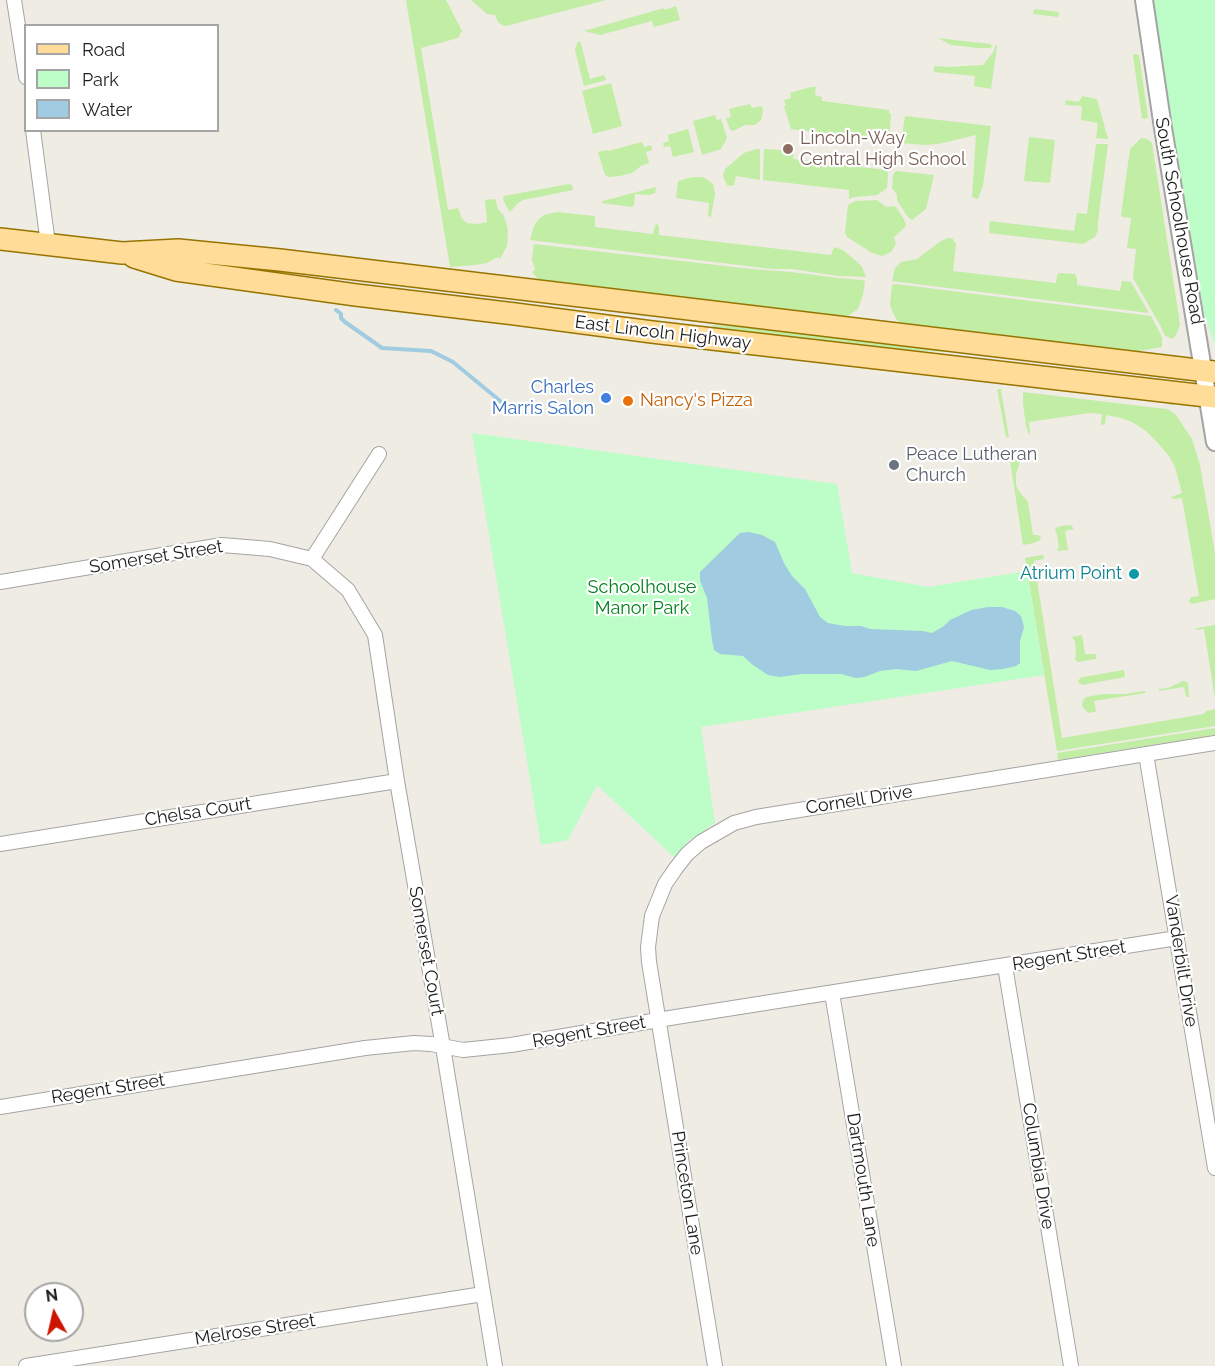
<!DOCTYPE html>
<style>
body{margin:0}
#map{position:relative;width:1215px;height:1366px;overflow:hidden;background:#efece3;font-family:Raleway,sans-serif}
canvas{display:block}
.legend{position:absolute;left:24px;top:24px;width:195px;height:108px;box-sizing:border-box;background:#fff;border:2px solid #a5a5a5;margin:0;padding:8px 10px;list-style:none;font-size:18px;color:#1d1d1d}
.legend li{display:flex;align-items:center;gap:12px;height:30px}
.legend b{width:30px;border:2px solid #a5a5a5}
.north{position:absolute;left:24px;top:1282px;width:60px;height:60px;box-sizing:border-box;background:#fff;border:2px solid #a5a5a5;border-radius:50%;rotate:352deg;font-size:16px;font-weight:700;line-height:24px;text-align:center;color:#1d1d1d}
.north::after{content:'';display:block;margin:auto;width:21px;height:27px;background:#cb1500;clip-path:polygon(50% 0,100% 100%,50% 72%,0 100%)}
</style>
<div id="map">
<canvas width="1215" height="1366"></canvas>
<ul class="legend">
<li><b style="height:8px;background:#ffdd98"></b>Road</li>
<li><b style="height:16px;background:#bcfdc8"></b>Park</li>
<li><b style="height:16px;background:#a0cbe0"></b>Water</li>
</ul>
<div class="north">N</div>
</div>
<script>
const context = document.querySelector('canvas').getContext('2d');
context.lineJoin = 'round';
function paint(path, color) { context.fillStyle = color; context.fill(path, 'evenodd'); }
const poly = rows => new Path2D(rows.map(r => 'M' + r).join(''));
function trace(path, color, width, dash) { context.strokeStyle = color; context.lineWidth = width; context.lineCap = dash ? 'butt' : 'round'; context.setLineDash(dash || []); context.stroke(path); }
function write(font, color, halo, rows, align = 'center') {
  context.font = font + ' Raleway,sans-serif'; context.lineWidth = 4.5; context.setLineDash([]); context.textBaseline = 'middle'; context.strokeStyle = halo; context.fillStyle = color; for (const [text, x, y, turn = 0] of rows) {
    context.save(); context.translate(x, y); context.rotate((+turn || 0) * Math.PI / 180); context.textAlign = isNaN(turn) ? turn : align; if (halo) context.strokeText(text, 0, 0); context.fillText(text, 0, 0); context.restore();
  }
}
paint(poly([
 [406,0,446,0,462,31,458,38,421,48,448,210,458,208,462,219,467,223,478,224,487,222,485,200,495,199,498,209,504,216,508,230,507,246,500,259,498,257,487,263,475,265,450,267],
 [471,0,606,0,506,26,502,25,498,22,495,15,487,14],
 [676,6,680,20,654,27,652,21,600,35,584,31,664,8,665,10],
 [1034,9,1059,12,1058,17,1033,14],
 [938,38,990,44,992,45,991,48,978,48,951,45],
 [578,41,580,42,581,44,590,79,604,75,606,80,584,86,575,50],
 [995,45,997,46,991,89,974,86,975,76,934,72,934,66,949,67,983,65,994,51],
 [1134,54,1139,55,1148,117,1146,119,1142,118,1133,56],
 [611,83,622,126,593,134,582,91],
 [811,87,816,87,815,95,822,97,822,101,889,110,889,113,891,114,891,116,889,141,791,129,784,106,786,105,784,100,791,98,790,93],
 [1082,96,1097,99,1108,139,1096,138,1098,123,1081,120,1082,106,1065,105,1066,100,1079,102],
 [750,104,752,108,762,106,763,112,761,120,755,125,745,125,733,131,730,130,726,118,731,117,729,109],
 [715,115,717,120,721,119,727,138,721,149,702,155,693,121],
 [905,116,991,126,983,186,978,199,972,197,976,135,938,144,926,145,901,143],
 [688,129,694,152,673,157,670,146,664,147,663,143,669,141,668,135],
 [1029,137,1055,140,1050,183,1024,181],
 [1141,138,1147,139,1152,143,1180,324,1177,333,1173,339,1165,336,1160,325,1133,278,1136,249,1127,248,1131,218,1122,217,1121,215,1130,149],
 [642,142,644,147,651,145,652,150,646,152,649,163,641,166,632,173,620,176,609,177,605,175,598,152,608,150,608,151],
 [1096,144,1108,144,1098,222,1098,230,1095,237,1083,244,989,233,990,221,1074,231,1077,213,1087,214],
 [756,149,760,149,760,180,736,176,734,185,730,186,727,185,723,176,725,169,744,153],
 [764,149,794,151,793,159,887,170,888,175,887,188,877,195,855,197,849,199,849,190,763,180],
 [896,171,934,175,926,209,912,220,907,216,897,200,897,195,892,188,893,175],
 [693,177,701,177,705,178,713,184,715,194,711,217,708,216,709,203,676,198,678,181],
 [569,184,572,185,573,190,523,200,517,204,510,212,504,202,503,197,504,196],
 [656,187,655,193,649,195,635,194,634,205,632,207,601,203,603,201],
 [877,200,886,207,894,206,896,207,904,219,906,226,894,237,896,244,891,252,882,256,872,253,847,237,845,233,848,205,855,201],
 [557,212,594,216,595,217,595,227,653,234,655,225,657,224,659,226,659,235,831,255,834,247,843,250,856,261,862,267,866,277,838,276,792,269,772,269,530,240,534,226,539,219,544,215],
 [948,238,952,238,956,244,953,271,1056,283,1057,275,1059,273,1075,274,1077,278,1077,285,1120,291,1122,281,1131,282,1149,313,892,281,895,268,901,262,917,259,941,241],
 [534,244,751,269,791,272,838,278,861,280,865,281,863,295,858,309,848,316,841,319,545,283,538,279,532,272,535,270,532,260],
 [896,284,1151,316,1162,337,1162,347,1134,352,904,326,897,320,893,313,890,305,892,285],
 [713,325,792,330,948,349,948,352,862,348,712,329],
 [1029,384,1166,400,1174,403,1172,406,1166,403,1026,386],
 [997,389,1002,389,1001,390,1009,437,1006,437],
 [1023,392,1158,408,1168,409,1176,415,1192,439,1200,465,1215,553,1215,599,1192,604,1190,603,1189,601,1191,597,1199,596,1182,498,1174,499,1171,497,1182,493,1175,467,1169,456,1157,442,1146,431,1132,422,1121,418,1106,415,1105,424,1102,425,1101,424,1102,414,1089,413,1029,422,1030,433,1029,435,1026,426,1023,404],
 [1009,454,1020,462,1016,473,1016,485,1018,490,1028,502,1033,535,1037,535,1041,537,1040,540,1034,543,1023,545],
 [1071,525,1074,529,1065,531,1068,550,1058,551,1057,548,1059,548,1057,534,1055,531,1056,528,1061,526],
 [1042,555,1044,556,1044,559,1034,561,1062,738,1204,714,1206,711,1215,709,1215,726,1057,751,1025,558],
 [1215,625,1215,699,1204,629,1194,630,1197,628],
 [1082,635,1085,654,1096,654,1096,659,1078,662,1075,660,1076,655,1075,641,1072,637],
 [1124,670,1125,677,1082,685,1078,682,1080,678,1083,677],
 [1183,681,1187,682,1188,684,1189,697,1186,697,1184,687,1159,691,1159,689,1168,688],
 [1145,691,1146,693,1094,701,1096,711,1094,712,1088,713,1082,706,1083,700,1086,697,1103,694,1125,694],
 [1215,728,1215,735,1058,760,1057,753]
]), '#c1eda5');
paint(poly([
 [1150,0,1215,0,1215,345,1204,314,1201,296],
 [472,433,837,484,852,573,928,587,1027,571,1044,675,701,727,715,823,690,840,674,857,597,785,568,840,541,845]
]), '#bcfdc8');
paint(poly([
 [748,532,762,535,775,542,784,563,792,576,805,589,820,617,828,623,845,626,861,626,870,629,923,631,932,633,944,626,950,620,971,610,988,607,1002,607,1015,611,1021,616,1024,627,1020,641,1020,663,1016,666,1003,669,990,670,952,661,916,671,896,669,880,671,864,677,856,678,841,674,802,674,779,677,768,675,753,665,743,656,720,654,714,650,712,640,707,598,700,581,700,572,740,533]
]), '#a0cbe0');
trace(poly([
 [336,310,341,314,341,318,345,322,382,348,431,351,453,362,505,405]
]), '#a0cbe0', 4);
const minor = poly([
 [14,0,26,77],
 [33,130,48,244],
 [312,559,379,454],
 [0,582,222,545,270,549,312,559,348,590,375,635,397,781,443,1047,495,1366],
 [1146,754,1215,1168],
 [0,844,397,781],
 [1005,966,1071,1366],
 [832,993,894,1366],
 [0,1107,365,1048,414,1043,431,1044,463,1050,511,1045,676,1017,1177,938],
 [26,1366,483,1294],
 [715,1366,649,962,648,947,652,916,665,884,676,868,687,854,701,842,734,823,756,817,1215,743]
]);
const tertiary = poly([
 [1144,0,1163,128,1215,442]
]);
const primary = poly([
 [0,239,122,253,178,250,280,260,1215,372],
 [134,257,176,270,356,295,515,314,652,332,1215,397]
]);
trace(minor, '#a4a4a4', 16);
trace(tertiary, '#a4a4a4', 20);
trace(primary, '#977400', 24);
trace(minor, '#fff', 14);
trace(tertiary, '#fff', 16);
trace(primary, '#ffdd98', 21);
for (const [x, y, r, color] of [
 [788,149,6,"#8d6e63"],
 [606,398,6,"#3f7fe0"],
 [628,401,6,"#e8710a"],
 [894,465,6,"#6b7280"],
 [1134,574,6,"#0f9aa8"]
]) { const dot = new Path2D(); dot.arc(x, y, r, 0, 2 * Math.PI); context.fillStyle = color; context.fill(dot); trace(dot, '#fff', 2); }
write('18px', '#785e54', '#fff', [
 ["Lincoln-Way",800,139],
 ["Central High School",800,160]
], 'left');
write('18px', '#1d1d1d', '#fff', [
 ["South Schoolhouse Road",1179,221,80],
 ["East Lincoln Highway",663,333,7],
 ["Somerset Street",156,557,-9],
 ["Cornell Drive",859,800,-9],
 ["Chelsa Court",198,812,-9],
 ["Somerset Court",426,951,80],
 ["Regent Street",1069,956,-9],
 ["Vanderbilt Drive",1181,961,81],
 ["Regent Street",589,1032,-10],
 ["Regent Street",108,1089,-9],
 ["Columbia Drive",1038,1166,81],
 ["Dartmouth Lane",863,1180,81],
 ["Princeton Lane",687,1193,81],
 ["Melrose Street",255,1330,-9]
]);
write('18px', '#366cbe', '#fff', [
 ["Charles",594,388],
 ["Marris Salon",594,409]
], 'right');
write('18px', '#c56008', '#fff', [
 ["Nancy's Pizza",640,401]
], 'left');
write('18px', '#5b616d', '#fff', [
 ["Peace Lutheran",906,455],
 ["Church",906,476]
], 'left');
write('18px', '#0d838f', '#fff', [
 ["Atrium Point",1122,574]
], 'right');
write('18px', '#04821c', '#fff', [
 ["Schoolhouse",642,588],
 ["Manor Park",642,609]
]);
</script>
